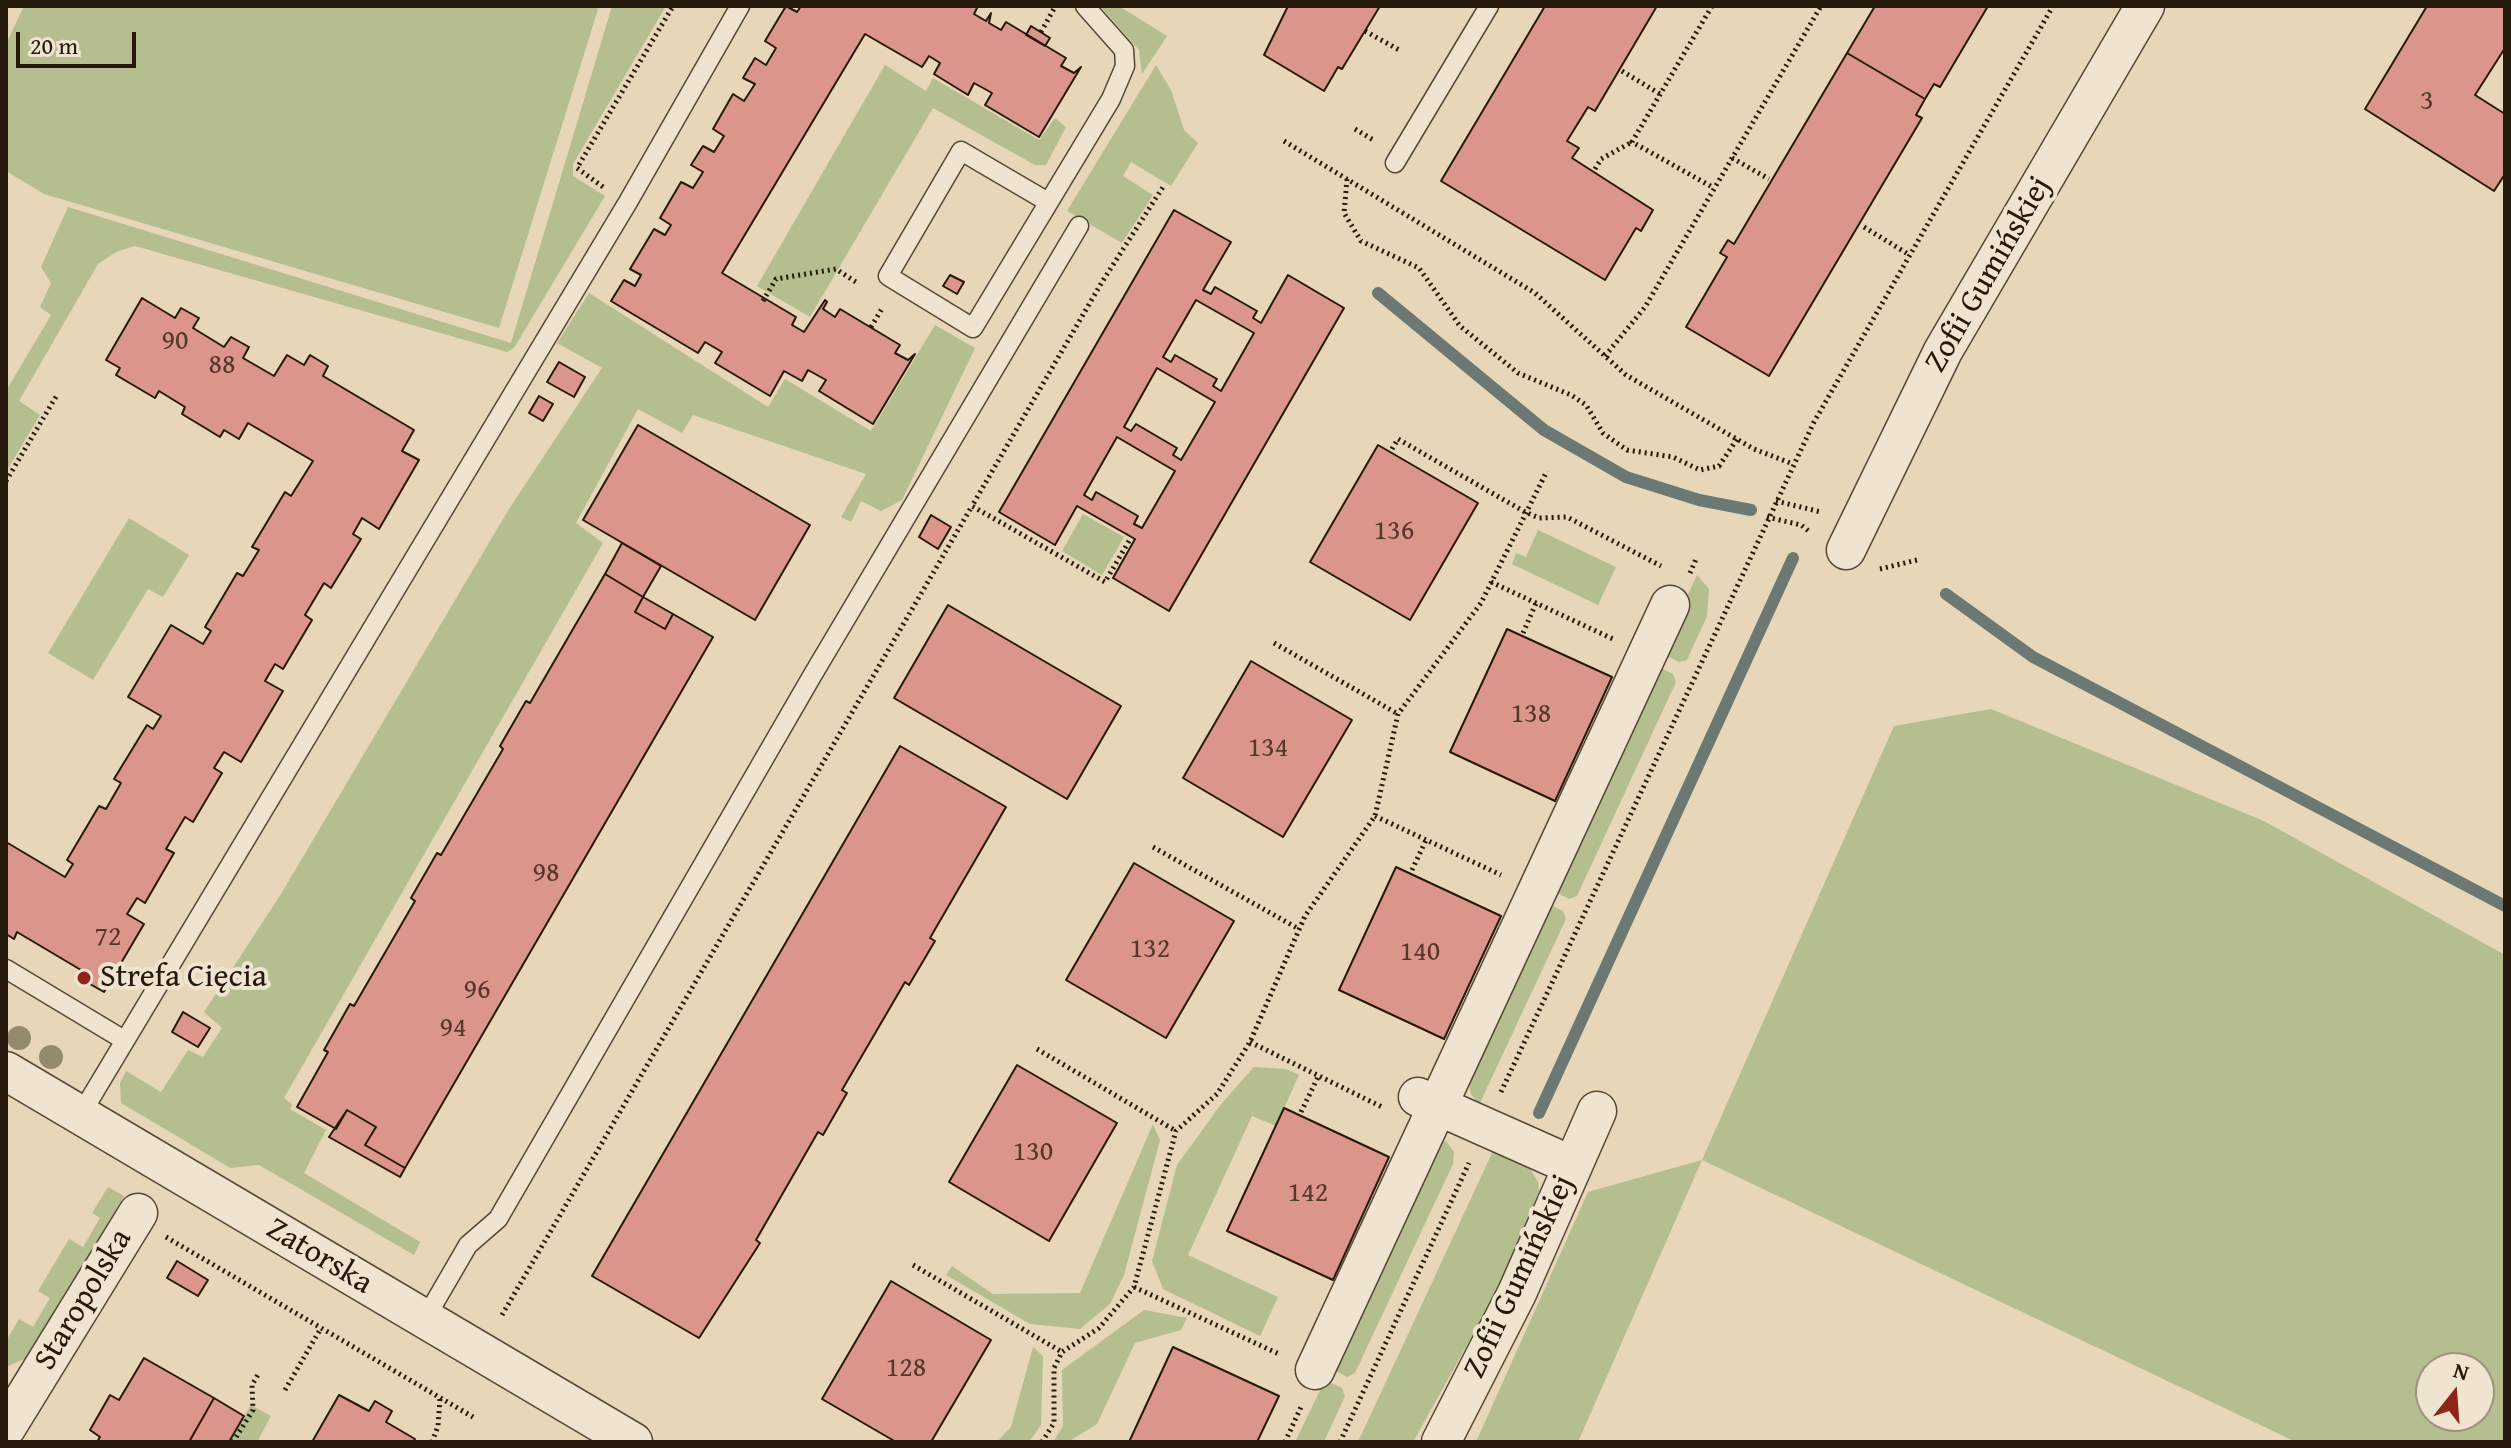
<!DOCTYPE html>
<meta charset="utf-8">
<style>
body{margin:0}
#map{position:relative;width:2511px;height:1448px;overflow:hidden;background:#e7d6b7;font-family:"Gentium Book Plus",serif}
canvas{display:block}
.frame{position:absolute;inset:0;border:8px solid #25190b;pointer-events:none}
.north{position:absolute;left:2415px;top:1352px;width:80px;height:80px;box-sizing:border-box;background:#efe4d0;border:2px solid #9e9381;border-radius:50%;rotate:17deg;font-size:22px;font-weight:700;line-height:32px;text-align:center;color:#25190b}
.north::after{content:'';display:block;margin:auto;width:28px;height:36px;background:#8f2418;clip-path:polygon(50% 0,100% 100%,50% 72%,0 100%)}
.scale{position:absolute;left:16px;top:32px;width:120px;height:36px;box-sizing:border-box;border:4px solid #25190b;border-top:0;padding-left:10px;font-size:24px;line-height:28px;white-space:nowrap;color:#25190b;-webkit-text-stroke:6px #efe4d0;paint-order:stroke}
</style>
<div id="map">
<canvas width="2511" height="1448"></canvas>
<div class="frame"></div>
<div class="north">N</div>
<div class="scale">20 m</div>
</div>
<script>
const context = document.querySelector('canvas').getContext('2d');
context.lineJoin = 'round';
function paint(path, color) { context.fillStyle = color; context.fill(path, 'evenodd'); }
const poly = rows => new Path2D(rows.map(r => 'M' + r).join(''));
function trace(path, color, width, dash) { context.strokeStyle = color; context.lineWidth = width; context.lineCap = dash ? 'butt' : 'round'; context.setLineDash(dash || []); context.stroke(path); }
function write(font, color, halo, rows, align = 'center') {
  context.font = font + ' "Gentium Book Plus",serif'; context.lineWidth = 8; context.setLineDash([]); context.textBaseline = 'middle'; context.strokeStyle = halo; context.fillStyle = color; for (const [text, x, y, turn = 0] of rows) {
    context.save(); context.translate(x, y); context.rotate((+turn || 0) * Math.PI / 180); context.textAlign = isNaN(turn) ? turn : align; if (halo) context.strokeText(text, 0, 0); context.fillText(text, 0, 0); context.restore();
  }
}
paint(poly([
 [24,6,599,6,499,328,44,194,6,171,6,44],
 [612,6,666,6,573,164,573,176,605,196,514,348,507,352,135,246,118,251,98,264,19,401,40,415,6,472,6,391,51,315,40,307,51,283,41,267,68,207,511,343],
 [1100,6,1119,6,1167,36,1142,74,1139,50],
 [885,65,926,91,933,78,1039,140,1055,118,1066,127,1046,165,1035,165,933,108,810,317,757,286],
 [1156,65,1171,90,1184,130,1198,143,1171,186,1131,162,1123,176,1153,195,1122,243,1067,211],
 [589,293,768,407,785,379,871,431,935,325,975,348,902,500,881,511,861,501,851,522,841,517,866,474,693,415,682,433,638,409,576,523,603,543,284,1098,292,1104,290,1109,326,1130,304,1173,420,1242,414,1255,259,1165,230,1168,175,1135,121,1103,120,1083,126,1071,161,1092,188,1050,203,1057,222,1028,204,1012,281,894,509,509,602,368,557,343],
 [1083,514,1124,537,1102,575,1062,551],
 [129,518,189,555,163,597,148,589,93,680,48,653],
 [1538,530,1616,567,1598,605,1512,564,1516,553,1526,557],
 [1697,575,1709,589,1707,616,1687,660,1679,662,1661,653],
 [1655,665,1673,674,1676,682,1577,896,1569,899,1552,890],
 [1991,709,2264,821,2505,955,2505,1442,2296,1442,1702,1160,1578,1442,1476,1442,1588,1192,1702,1160,1894,726],
 [2431,1368,2479,1368,2479,1416,2431,1416],
 [1548,904,1563,911,1566,919,1479,1105,1471,1094,1468,1080],
 [1254,1067,1286,1069,1299,1075,1276,1126,1252,1116,1188,1255,1278,1297,1260,1336,1163,1289,1152,1261,1177,1165,1222,1103],
 [1153,1124,1160,1140,1124,1275,1110,1304,1080,1329,1030,1324,946,1275,952,1266,993,1294,1080,1293],
 [1446,1141,1454,1152,1453,1164,1355,1373,1347,1377,1333,1369,1440,1143],
 [1493,1151,1530,1169,1538,1182,1539,1191,1502,1282,1413,1442,1358,1442],
 [108,1187,124,1196,29,1357,6,1367,6,1341,19,1319,33,1327,50,1298,38,1291,69,1239,83,1247,100,1218,92,1213],
 [1144,1310,1187,1318,1181,1330,1135,1343,1097,1424,1068,1442,1053,1442,1063,1426,1062,1370],
 [1033,1347,1043,1356,1041,1425,1029,1442,997,1442,1011,1427],
 [1325,1380,1342,1388,1345,1396,1324,1442,1295,1442],
 [251,1405,271,1416,257,1442,229,1442]
]), '#b4be8f');
trace(poly([
 [1378,293,1544,430,1626,477,1699,500,1751,510],
 [1946,594,2033,657,2505,906],
 [1539,1113,1793,558]
]), '#6b7873', 12);
const building = poly([
 [786,6,797,12,801,6,978,6,974,14,986,21,991,13,989,23,1001,30,1006,22,1066,58,1061,66,1074,73,1081,67,1039,137,985,105,992,93,974,83,968,95,934,74,940,63,929,56,922,67,865,34,722,273,796,317,792,325,804,332,825,300,827,302,823,309,835,317,840,309,900,345,895,353,908,360,915,354,873,424,819,391,826,380,808,370,802,381,784,371,770,396,715,363,722,352,705,342,698,353,611,301,624,280,635,286,641,275,630,269,654,229,665,235,671,225,660,218,681,182,693,188,703,172,691,165,703,146,714,152,724,136,713,129,733,94,744,101,755,84,743,78,755,58,766,65,776,48,765,41,786,6],
 [1288,6,1380,6,1342,69,1338,67,1324,91,1264,55,1288,6],
 [1545,6,1657,6,1595,111,1588,107,1567,141,1579,148,1572,158,1653,210,1641,231,1636,228,1605,280,1441,181,1545,6],
 [1875,6,1988,6,1940,87,1934,84,1925,99,1847,53,1875,6],
 [2427,6,2505,6,2505,48,2475,95,2505,114,2505,174,2494,191,2365,109,2427,6],
 [1031,26,1050,38,1045,46,1026,35,1031,26],
 [1847,53,1925,99,1916,115,1922,118,1769,376,1686,327,1727,257,1720,253,1728,240,1734,244,1847,53],
 [1174,210,1231,242,1203,290,1211,294,1215,287,1257,311,1253,318,1261,323,1288,275,1344,308,1169,611,1113,578,1135,539,1077,506,1055,545,999,512,1174,210],
 [1196,300,1254,333,1221,391,1213,386,1217,379,1175,355,1171,362,1163,357,1196,300],
 [1157,368,1215,402,1181,460,1173,455,1177,448,1136,424,1131,431,1124,427,1157,368],
 [1117,437,1175,471,1142,528,1134,524,1138,516,1096,492,1092,500,1084,495,1117,437],
 [950,275,964,282,957,294,943,286,950,275],
 [142,298,175,318,181,308,199,318,193,328,224,347,231,337,249,347,243,358,274,376,287,355,304,365,310,355,328,366,323,376,414,430,402,451,419,460,379,529,362,518,353,534,361,539,331,588,324,583,305,615,312,620,283,669,275,664,265,681,283,691,241,762,224,752,214,768,222,773,193,822,185,817,166,849,174,853,145,903,137,898,127,914,144,924,104,992,81,979,86,973,17,932,14,939,6,934,6,842,65,877,73,864,67,860,99,806,106,809,121,783,114,779,147,725,153,729,161,716,128,697,171,625,203,644,211,631,205,627,237,573,243,576,259,550,252,547,285,492,291,496,313,461,248,423,239,439,224,430,220,437,182,414,185,407,159,391,155,398,116,375,120,368,106,360,142,298],
 [559,362,585,377,574,397,547,382,559,362],
 [539,396,553,404,543,421,529,413,539,396],
 [638,425,810,525,755,620,583,520,638,425],
 [1378,445,1478,503,1410,620,1310,562,1378,445],
 [931,515,951,527,938,549,919,537,931,515],
 [622,543,661,566,643,597,605,574,622,543],
 [605,574,643,597,635,612,665,629,673,614,713,637,405,1168,365,1145,376,1127,347,1110,336,1129,297,1107,328,1052,324,1050,350,1004,354,1006,415,901,411,898,437,853,441,855,503,749,500,746,526,701,530,703,605,574],
 [643,597,673,614,665,629,635,612,643,597],
 [948,605,1121,706,1067,799,894,698,948,605],
 [1507,629,1612,677,1555,801,1450,752,1507,629],
 [1251,661,1352,720,1283,837,1183,778,1251,661],
 [900,746,1006,807,930,938,935,941,909,985,905,982,842,1090,847,1093,823,1135,818,1132,756,1240,760,1243,699,1338,592,1276,900,746],
 [1134,863,1234,921,1166,1038,1066,980,1134,863],
 [1396,867,1501,916,1444,1039,1339,990,1396,867],
 [183,1012,210,1028,198,1047,172,1032,183,1012],
 [1017,1065,1117,1123,1049,1241,949,1182,1017,1065],
 [1284,1108,1389,1157,1333,1280,1227,1231,1284,1108],
 [347,1110,376,1127,365,1145,405,1168,400,1177,329,1137,347,1110],
 [177,1261,208,1280,198,1296,167,1278,177,1261],
 [891,1281,991,1340,931,1442,896,1442,822,1399,891,1281],
 [1173,1347,1279,1396,1257,1442,1129,1442,1173,1347],
 [144,1358,214,1398,189,1442,97,1442,100,1437,90,1430,110,1395,119,1400,144,1358],
 [339,1395,369,1411,375,1401,392,1411,386,1422,415,1439,413,1442,312,1442,339,1395],
 [214,1398,244,1416,229,1442,189,1442,214,1398]
]);
paint(building, '#dc958b');
trace(building, '#25190b', 2);
const service = poly([
 [1395,163,1489,6],
 [1048,202,961,151,888,276,973,328,1111,99,1125,66,1124,50,1085,6],
 [6,969,124,1040],
 [81,1114,628,202,740,6],
 [425,1319,468,1245,498,1219,812,676,1079,226]
]);
const minor = poly([
 [1846,550,1943,351,2145,6],
 [6,1071,633,1442],
 [1418,1097,1573,1166],
 [1315,1370,1670,605],
 [6,1428,138,1213],
 [1441,1442,1517,1293,1597,1111]
]);
trace(service, '#564836', 21);
trace(minor, '#564836', 41);
trace(poly([
 [1712,6,1632,142,1714,188],
 [1365,31,1401,51],
 [1041,32,1055,7],
 [1622,71,1660,94],
 [1355,129,1375,141],
 [1284,141,1535,293,1626,375,1754,449,1793,464],
 [1732,158,1769,179],
 [1595,169,1601,159,1632,142],
 [1347,179,1344,213,1361,241,1419,268,1460,326,1518,373,1571,395,1586,405,1603,433,1614,441,1627,450,1673,457,1700,470,1719,466,1737,439],
 [603,187,577,168,673,6],
 [1864,227,1908,254],
 [763,301,776,279,836,269,859,284],
 [871,327,883,307],
 [1605,356,1645,307,1821,6],
 [1392,449,1398,439,1525,512,1539,518,1567,517,1661,566],
 [6,481,57,395],
 [1776,501,1821,512],
 [1767,517,1801,525,1811,533],
 [1129,541,1105,582,972,506,1102,282,1163,187],
 [1880,569,1917,560],
 [1690,573,1696,559],
 [1491,582,1613,639],
 [1523,633,1536,603],
 [1274,643,1398,714],
 [1375,816,1501,875],
 [1153,847,1299,929],
 [1412,870,1426,840],
 [1250,1042,1382,1107],
 [1037,1049,1176,1131],
 [1501,1092,1814,422,2053,6],
 [1301,1112,1319,1075],
 [166,1237,473,1417],
 [913,1265,1062,1352],
 [1134,1287,1279,1354],
 [502,1315,972,506],
 [285,1390,321,1328],
 [233,1442,253,1410,252,1385,259,1373],
 [432,1442,438,1426,440,1399],
 [1042,1442,1054,1423,1054,1368,1062,1352,1099,1328,1134,1287,1176,1131,1217,1094,1250,1042,1305,916,1375,816,1398,714,1481,603,1547,471],
 [1285,1442,1301,1407],
 [1340,1442,1469,1163]
]), '#25190b', 5, [2, 4]);
trace(service, '#efe4d0', 18);
trace(minor, '#efe4d0', 38);
context.fillStyle = '#948a6e';
for (const [x, y] of [
 [19,1038],
 [51,1057]
]) { context.beginPath(); context.arc(x, y, 12, 0, 2 * Math.PI); context.fill(); }
for (const [x, y, r, color] of [
 [84,978,8,"#8f2418"]
]) { const dot = new Path2D(); dot.arc(x, y, r, 0, 2 * Math.PI); context.fillStyle = color; context.fill(dot); trace(dot, '#efe4d0', 3); }
write('28px', '#53382b', null, [
 ["3",2427,102],
 ["90",175,342],
 ["88",222,366],
 ["136",1394,532],
 ["138",1531,715],
 ["134",1268,749],
 ["98",546,874],
 ["72",108,938],
 ["132",1150,950],
 ["140",1420,953],
 ["96",477,991],
 ["94",453,1029],
 ["130",1033,1153],
 ["142",1308,1194],
 ["128",906,1369]
]);
write('32px', '#25190b', '#efe4d0', [
 ["Zofii Gumińskiej",1989,275,-60],
 ["Zatorska",319,1257,31],
 ["Zofii Gumińskiej",1520,1277,-65],
 ["Staropolska",84,1300,-59]
]);
write('32px', '#25190b', '#efe4d0', [
 ["Strefa Cięcia",100,978]
], 'left');
</script>
